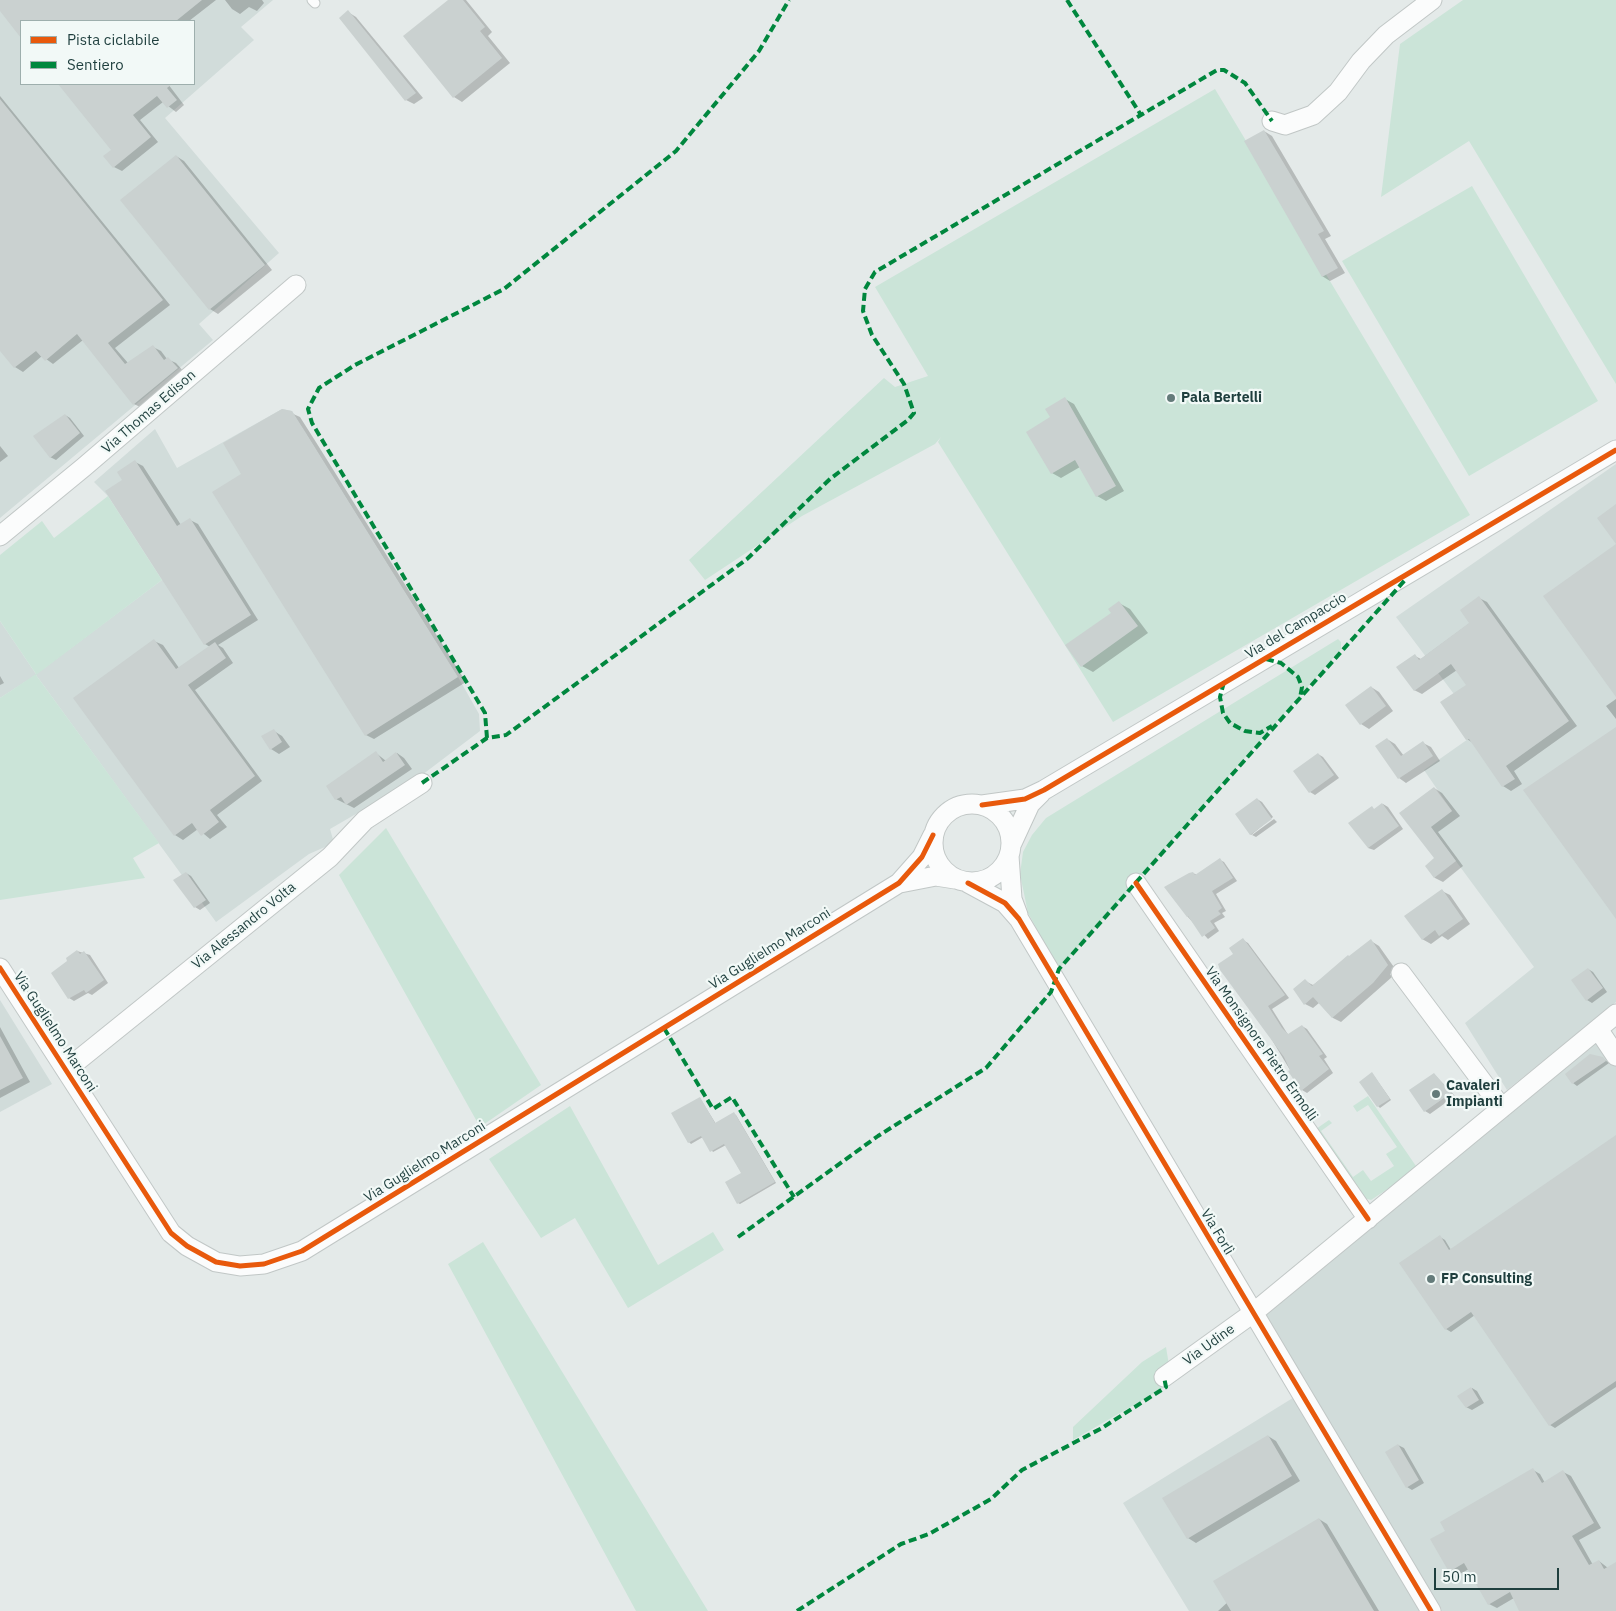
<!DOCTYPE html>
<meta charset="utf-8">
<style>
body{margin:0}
#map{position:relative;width:1616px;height:1611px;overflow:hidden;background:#e4eae9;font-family:"IBM Plex Sans",sans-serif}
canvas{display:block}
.legend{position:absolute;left:20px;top:20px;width:175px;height:65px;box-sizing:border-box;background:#f2f9f7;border:1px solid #9eafad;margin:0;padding:6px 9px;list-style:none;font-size:15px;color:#1f3f3e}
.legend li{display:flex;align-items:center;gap:10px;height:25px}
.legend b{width:25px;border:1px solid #9eafad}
.scale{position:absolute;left:1434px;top:1568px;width:125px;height:22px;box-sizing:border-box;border:2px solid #1f3f3e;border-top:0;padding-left:6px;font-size:15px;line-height:18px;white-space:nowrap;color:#1f3f3e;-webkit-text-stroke:4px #f2f9f7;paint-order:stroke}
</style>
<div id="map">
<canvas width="1616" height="1611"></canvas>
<ul class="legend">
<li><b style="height:6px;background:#e8590c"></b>Pista ciclabile</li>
<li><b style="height:6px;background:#00873e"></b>Sentiero</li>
</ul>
<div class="scale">50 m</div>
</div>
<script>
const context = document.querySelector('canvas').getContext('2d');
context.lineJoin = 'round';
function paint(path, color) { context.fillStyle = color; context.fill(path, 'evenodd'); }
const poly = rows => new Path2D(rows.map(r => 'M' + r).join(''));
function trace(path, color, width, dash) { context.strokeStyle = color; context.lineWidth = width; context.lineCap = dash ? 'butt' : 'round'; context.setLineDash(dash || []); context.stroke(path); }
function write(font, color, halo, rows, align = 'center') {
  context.font = font + ' "IBM Plex Sans",sans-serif'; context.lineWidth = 4.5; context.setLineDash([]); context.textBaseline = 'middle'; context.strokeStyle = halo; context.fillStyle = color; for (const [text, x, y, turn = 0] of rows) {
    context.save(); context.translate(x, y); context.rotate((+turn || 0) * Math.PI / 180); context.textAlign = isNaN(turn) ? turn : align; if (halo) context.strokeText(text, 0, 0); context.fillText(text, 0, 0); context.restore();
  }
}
paint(poly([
 [0,0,273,0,241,27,254,40,165,118,279,253,199,324,213,340,0,518],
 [21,21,194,21,194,84,21,84],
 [282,409,292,411,306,433,458,677,479,714,480,731,418,778,330,829,334,843,309,854,216,922,36,675,0,698,0,621,36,674,162,580,108,496,94,482,155,429,177,468],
 [1616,464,1616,1002,1507,1090,1465,1023,1534,967,1430,826,1452,811,1424,770,1481,730,1396,617],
 [0,1000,52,1084,0,1112],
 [1598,1038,1616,1064,1616,1611,1189,1611,1123,1503,1296,1396,1252,1321]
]), '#d1dcda');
paint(poly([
 [1463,0,1616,0,1616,384,1469,141,1381,197,1400,44],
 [1215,89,1470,515,1113,722,938,442,941,437,935,444,802,516,705,580,689,560,884,378,895,387,928,376,875,287],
 [1472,186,1598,401,1469,476,1342,261],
 [108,496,162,580,36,675,159,843,133,858,145,878,0,900,0,698,36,674,0,621,0,555,42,521,54,538],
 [1338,639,1341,642,1341,649,1059,969,1028,913,1020,874,1023,852,1032,835,1046,818],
 [386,828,541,1085,480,1127,339,875],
 [1368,1096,1418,1169,1371,1200,1363,1198,1316,1129,1329,1120,1332,1123,1321,1131,1353,1177,1363,1170,1371,1181,1394,1166,1386,1154,1397,1147,1368,1105,1357,1112,1353,1106],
 [570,1106,658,1265,713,1232,724,1250,628,1308,575,1218,541,1238,489,1159],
 [483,1242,708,1611,636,1611,448,1264],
 [1166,1347,1172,1383,1073,1440,1073,1427,1142,1362]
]), '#cbe4d8');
paint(poly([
 [0,0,216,0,189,21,21,21,21,36,0,9],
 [225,0,262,0,264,3,257,11,249,7,240,14,232,9],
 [450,0,466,0,492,32,488,36,510,63,462,102,454,97],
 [348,12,356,17,423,98,414,104,406,100],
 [60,84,168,84,184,105,176,112,163,102,140,120,158,142,122,171,114,167,112,150],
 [0,96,170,305,115,348,128,363,153,347,161,351,167,359,176,363,185,373,142,408,134,404,83,340,53,364,42,356,23,372,15,367,0,349],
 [1264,131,1272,136,1331,236,1325,239,1345,273,1330,281,1322,276],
 [176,156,184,161,272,270,218,314,210,309],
 [1065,399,1074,404,1124,491,1106,501,1097,496,1080,467,1061,478,1052,473,1052,418],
 [291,413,300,417,314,439,466,682,374,739,366,735,243,475],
 [65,415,70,418,84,436,56,460,50,457],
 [0,446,8,456,0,462],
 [135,462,143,466,181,525,190,520,198,524,258,620,218,645,223,648,233,663,195,690,262,781,217,815,227,827,210,839,198,829,183,840,175,835,154,641,163,645,179,668,210,647,205,644,124,480],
 [1479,598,1487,602,1577,726,1514,771,1522,784,1511,791,1503,786,1473,743,1467,739,1468,685,1457,670,1422,694,1414,690,1415,656,1421,659,1470,623],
 [1119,603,1130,609,1148,633,1093,672,1082,666],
 [0,676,4,683,0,685],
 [1371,687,1379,692,1393,711,1369,729,1361,724],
 [1616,699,1616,719,1606,706],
 [274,731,282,736,290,747,279,754,271,749,263,737],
 [1387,739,1395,744,1404,756,1423,743,1431,747,1440,761,1406,783,1399,778],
 [376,753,386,761,397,753,404,758,412,769,354,808,336,799],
 [1318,754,1323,757,1339,778,1315,795,1310,792,1295,772],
 [1434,788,1442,793,1460,816,1438,832,1463,866,1443,882,1435,878,1427,866,1436,859,1400,813],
 [1257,799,1262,802,1273,817,1251,835,1237,814],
 [1383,804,1388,807,1403,829,1374,850,1368,848,1372,808,1375,810],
 [1274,819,1277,822,1256,837,1252,835],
 [1220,860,1224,862,1237,881,1216,894,1226,911,1222,913,1225,917,1214,923,1219,931,1208,939,1187,916,1193,873,1197,875],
 [186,873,191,876,210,903,200,910,195,907],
 [1442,891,1450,895,1470,924,1448,940,1442,936,1431,944,1422,939],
 [1243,940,1248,943,1289,998,1272,1009,1287,1033,1289,1035,1302,1026,1307,1029,1327,1057,1324,1059,1333,1073,1307,1093,1302,1090,1260,1020,1235,954],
 [1371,941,1379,946,1396,970,1390,974,1392,977,1341,1022,1333,1018,1319,1003,1313,1008,1305,1004,1305,981,1313,985],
 [77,951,90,955,108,983,92,995,88,993,74,1001,69,998,69,961],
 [1588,969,1593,972,1607,992,1592,1003,1587,1000],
 [0,1027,30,1082,0,1098],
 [1602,1058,1609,1063,1577,1086,1573,1083],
 [1372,1073,1391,1100,1380,1108,1378,1106],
 [1434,1074,1455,1096,1430,1114,1425,1111],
 [700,1098,716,1124,734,1114,736,1115,776,1183,740,1204,738,1203,742,1174,726,1145,713,1152,703,1137,691,1144,689,1142,673,1114],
 [1616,1137,1616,1387,1555,1428,1550,1425,1475,1315,1451,1332,1446,1329,1440,1237,1445,1240,1451,1250],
 [1472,1388,1477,1391,1484,1403,1472,1410,1466,1407],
 [1268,1436,1276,1441,1300,1481,1196,1543,1188,1538],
 [1398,1445,1404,1448,1424,1483,1412,1490,1407,1487],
 [1533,1470,1540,1474,1545,1483,1563,1472,1571,1476,1601,1528,1579,1540,1593,1565,1599,1561,1608,1568,1616,1568,1616,1611,1521,1611,1514,1598,1497,1608,1489,1604,1469,1569,1458,1575,1450,1571,1447,1531],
 [1319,1519,1327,1524,1379,1611,1218,1611]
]), '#0003');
paint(poly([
 [0,0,202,0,176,21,21,21,21,38,0,11],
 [448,0,463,0,485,27,480,31,502,58,453,98,403,36],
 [348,10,416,93,405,101,339,18],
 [58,84,172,84,167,88,177,100,167,108,157,96,133,115,151,137,113,168,103,156,111,150],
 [0,99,163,300,108,343,125,364,153,345,164,360,168,357,178,368,133,405,77,334,45,361,36,351,14,368,0,351],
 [1264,130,1324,231,1318,234,1338,268,1322,277,1244,141],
 [176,155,265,265,209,310,120,200],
 [1065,397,1116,486,1096,497,1075,460,1051,474,1026,432,1050,417,1045,409],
 [282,409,292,411,306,433,458,677,365,736,212,492,241,474,223,443],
 [65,414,80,433,50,458,33,436],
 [135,460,177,526,190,518,251,615,204,645,105,491,122,480,117,472],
 [1616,504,1616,544,1597,518],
 [1616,544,1616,697,1543,596],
 [1479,596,1569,721,1506,766,1515,779,1502,787,1469,739,1466,740,1440,702,1466,685,1451,664,1414,691,1396,667,1415,654,1419,660,1469,623,1460,610],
 [1119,601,1138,626,1081,667,1065,645,1111,613,1108,609],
 [154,639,176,669,215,642,226,658,188,685,255,776,210,810,219,822,201,836,192,823,174,836,73,698],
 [1371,686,1386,706,1360,725,1345,705],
 [1616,727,1616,919,1523,790],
 [274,729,282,742,270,750,261,736],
 [1387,738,1401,756,1423,741,1433,756,1398,779,1375,746],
 [376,751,383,762,396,752,405,765,346,805,341,797,335,800,326,786],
 [1318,753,1334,775,1309,793,1293,771],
 [1434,787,1452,811,1431,827,1456,861,1434,878,1425,866,1434,858,1399,813],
 [1257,798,1272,819,1250,835,1235,814],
 [1382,803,1399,826,1368,848,1348,823,1372,806,1374,809],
 [1220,858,1233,878,1212,891,1222,908,1218,911,1221,914,1210,921,1215,928,1202,937,1188,916,1187,917,1164,887,1189,873,1193,872,1195,875],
 [186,872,206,900,194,908,173,880],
 [1442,889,1463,919,1439,936,1435,930,1422,940,1404,916],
 [1243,938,1285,995,1268,1006,1282,1028,1288,1034,1302,1025,1323,1054,1319,1056,1329,1069,1301,1091,1288,1071,1290,1070,1284,1057,1220,970,1218,964,1233,954,1229,948],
 [1371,939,1388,965,1373,983,1332,1018,1313,997,1304,1005,1293,989,1305,979,1312,986,1348,955,1349,956],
 [77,950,80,954,84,951,104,980,86,993,84,990,68,999,51,973,67,961,66,958],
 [1588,968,1603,988,1586,1001,1571,980],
 [0,1036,23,1078,0,1090],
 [1590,1054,1603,1057,1606,1061,1572,1084,1565,1074],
 [1372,1072,1390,1099,1377,1107,1359,1082],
 [1434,1073,1451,1093,1424,1112,1409,1090],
 [700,1097,715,1123,734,1112,775,1182,737,1204,725,1182,741,1173,724,1144,710,1152,701,1136,688,1143,671,1113],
 [1616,1135,1616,1381,1549,1426,1471,1312,1445,1330,1399,1263,1440,1235,1449,1250],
 [1471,1387,1479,1400,1466,1408,1457,1396],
 [1268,1435,1292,1476,1187,1539,1162,1498],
 [1398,1444,1419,1480,1406,1488,1385,1452],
 [1533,1468,1542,1483,1563,1470,1594,1523,1572,1536,1589,1565,1599,1560,1604,1569,1616,1562,1616,1611,1519,1611,1510,1592,1488,1605,1464,1563,1449,1572,1430,1539,1445,1531,1440,1522],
 [1319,1518,1374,1611,1231,1611,1213,1581]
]), '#cad1d0');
const lane = poly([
 [312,0,315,3]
]);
const street = poly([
 [1272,121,1285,125,1313,115,1338,92,1361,61,1386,35,1432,0],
 [0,536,84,467,296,285],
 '933 843a39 39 0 1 1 78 0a39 39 0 1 1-78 0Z',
 [982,805,1025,799,1044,790,1616,450],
 [1012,843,1030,804,1041,793],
 [1009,856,1012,899,1018,915],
 [900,883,936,876,955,879],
 [968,883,1005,903,1019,919,1431,1611],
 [1136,883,1368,1219],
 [0,968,171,1233,187,1246,216,1262,240,1266,264,1264,302,1251,899,883,922,857,933,835],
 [1401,973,1502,1108],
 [1598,1029,1616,1056],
 [66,1070,330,857,365,820,422,783],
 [1164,1377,1253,1313,1616,1014]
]);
trace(lane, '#c1c7c6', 11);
trace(street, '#c1c7c6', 21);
trace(lane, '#fbfcfc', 9);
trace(street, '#fbfcfc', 19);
trace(poly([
 [1067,0,1141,115],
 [1266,659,1281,663,1298,677,1302,687,1300,698],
 [1224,682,1220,697,1223,713,1230,723,1245,731,1260,733,1272,726],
 [487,738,485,713,312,423,308,409,319,388,355,365,504,289,676,151,759,51,789,0],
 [422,783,487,738,506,735,747,559,830,479,908,420,914,413,904,384,872,335,863,311,865,289,875,272,1217,70,1224,70,1245,83,1272,121],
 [664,1028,713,1109,732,1097,794,1197],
 [738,1237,878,1136,986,1068,1051,992,1059,969,1405,580],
 [797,1611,901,1544,929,1534,991,1499,1022,1470,1102,1428,1166,1387,1164,1377]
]), '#00873e', 4, [8, 4]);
trace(poly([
 [982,805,1025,799,1044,790,1616,450],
 [968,883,1005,903,1019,919,1431,1611],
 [1136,883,1368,1219],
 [0,968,171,1233,187,1246,216,1262,240,1266,264,1264,302,1251,899,883,922,857,933,835]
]), '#e8590c', 5);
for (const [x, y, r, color] of [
 [1171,398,5,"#647b7a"],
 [1436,1094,5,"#647b7a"],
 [1431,1279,5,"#647b7a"]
]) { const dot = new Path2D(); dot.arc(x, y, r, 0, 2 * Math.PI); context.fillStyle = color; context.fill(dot); trace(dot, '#f2f9f7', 2); }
write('bold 14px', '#1f3f3e', '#f2f9f7', [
 ["Pala Bertelli",1181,398],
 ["Cavaleri",1446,1086],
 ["Impianti",1446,1102],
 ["FP Consulting",1441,1279]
], 'left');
write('14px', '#1f3f3e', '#f2f9f7', [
 ["Via Thomas Edison",149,412,-41],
 ["Via del Campaccio",1296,626,-31],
 ["Via Alessandro Volta",244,926,-39],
 ["Via Guglielmo Marconi",770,949,-32],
 ["Via Guglielmo Marconi",55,1032,57],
 ["Via Monsignore Pietro Ermolli",1261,1044,55],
 ["Via Guglielmo Marconi",425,1162,-32],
 ["Via Forlì",1217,1232,59],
 ["Via Udine",1209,1345,-36]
]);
</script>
